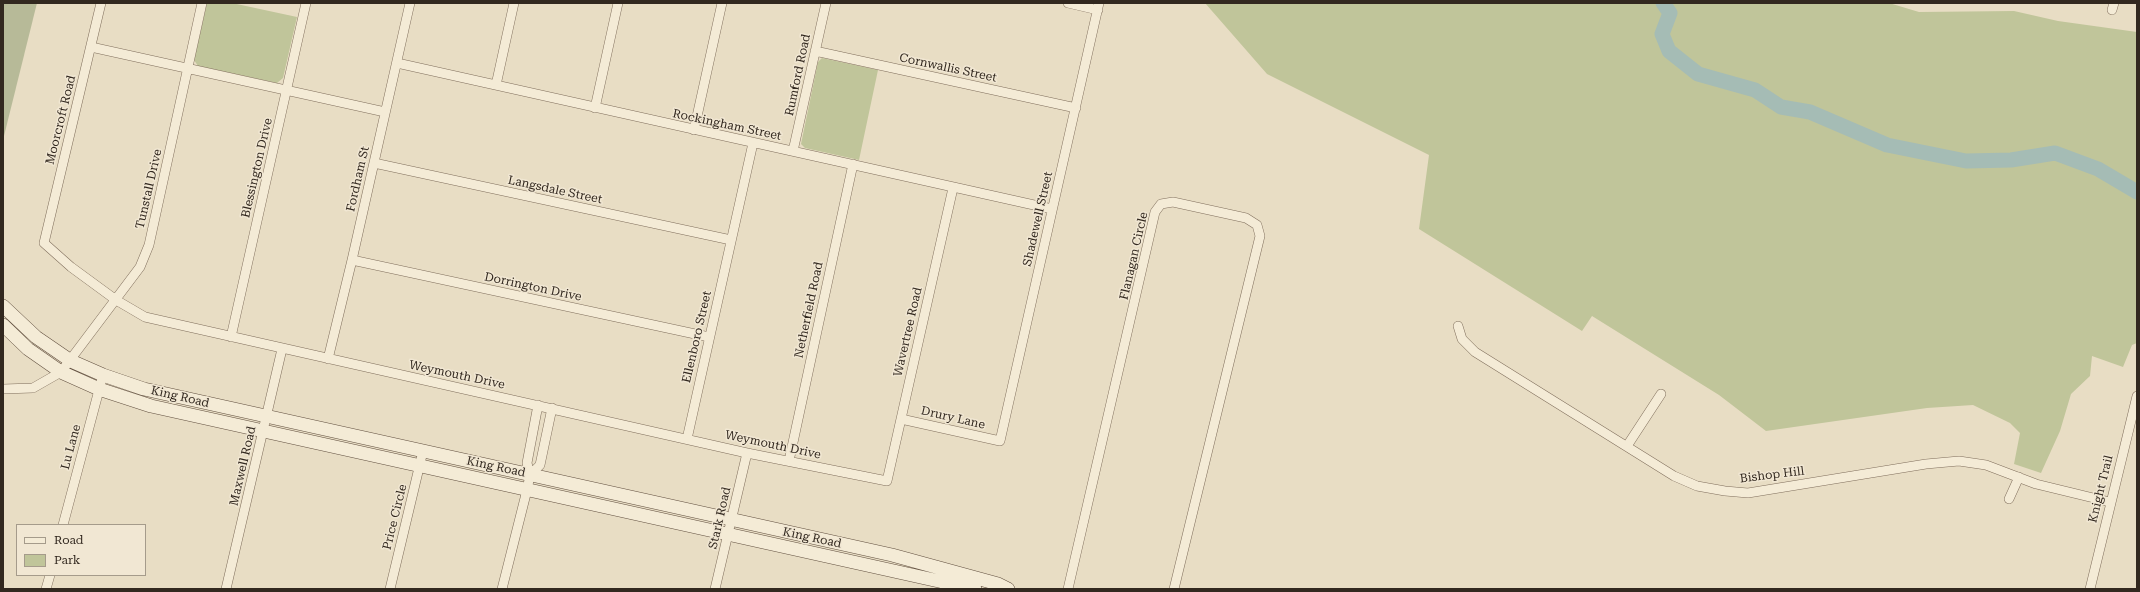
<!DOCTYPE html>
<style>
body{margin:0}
#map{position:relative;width:2140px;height:592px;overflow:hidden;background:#e8ddc4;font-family:"Roboto Serif",serif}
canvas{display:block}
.frame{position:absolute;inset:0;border:4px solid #32281f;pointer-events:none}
.legend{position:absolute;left:16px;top:524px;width:130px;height:52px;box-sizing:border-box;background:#f1e7d3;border:1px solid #a59b8b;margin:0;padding:5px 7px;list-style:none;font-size:12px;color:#32281f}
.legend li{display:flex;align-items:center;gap:8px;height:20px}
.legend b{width:20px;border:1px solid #a59b8b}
</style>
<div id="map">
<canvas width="2140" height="592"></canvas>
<div class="frame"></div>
<ul class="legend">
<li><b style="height:5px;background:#f4ebd6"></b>Road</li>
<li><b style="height:11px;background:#c0c59a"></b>Park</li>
</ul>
</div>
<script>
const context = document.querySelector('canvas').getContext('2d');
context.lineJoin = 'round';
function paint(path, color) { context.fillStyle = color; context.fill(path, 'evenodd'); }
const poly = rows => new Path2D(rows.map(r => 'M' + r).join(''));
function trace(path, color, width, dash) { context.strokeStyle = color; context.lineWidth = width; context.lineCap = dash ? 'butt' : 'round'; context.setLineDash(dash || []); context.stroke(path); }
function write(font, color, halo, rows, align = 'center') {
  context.font = font + ' "Roboto Serif",serif'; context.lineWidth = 3; context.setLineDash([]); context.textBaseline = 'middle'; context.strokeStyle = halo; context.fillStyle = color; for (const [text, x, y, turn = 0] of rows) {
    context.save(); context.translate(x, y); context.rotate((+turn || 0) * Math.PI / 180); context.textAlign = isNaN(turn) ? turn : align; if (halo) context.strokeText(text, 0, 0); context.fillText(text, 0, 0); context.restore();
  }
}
paint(poly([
 [207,3,232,3,297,17,283,78,277,83,198,66,194,60],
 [1205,3,1889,3,1919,12,2014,11,2058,21,2137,32,2137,343,2132,345,2123,367,2092,356,2090,376,2071,394,2060,431,2041,473,2014,464,2020,433,2010,423,1973,405,1927,408,1766,431,1719,395,1592,316,1582,331,1419,229,1429,155,1267,74],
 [822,58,878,70,859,160,805,148,801,144,818,62]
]), '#c0c59a');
paint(poly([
 [3,3,37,3,3,140]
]), '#b7ba98');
trace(poly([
 [1663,3,1670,13,1662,34,1669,51,1698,74,1755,90,1781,107,1810,112,1887,145,1966,161,2011,160,2055,153,2098,169,2137,192]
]), '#a5bcb5', 15);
const street = poly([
 [101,3,44,243,71,267,116,300,145,317,747,453,887,481,953,188],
 [1068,3,1098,10],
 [2112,10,2114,3],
 [91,47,385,112],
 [815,51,1076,108],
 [397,63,1052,209],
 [496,85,514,3],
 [595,108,618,3],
 [694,130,722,3],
 [793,151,826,3],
 [374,163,731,240],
 [352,260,709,337],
 [1458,326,1462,339,1475,352,1674,476,1697,486,1725,491,1748,493,1926,464,1959,461,1986,465,2036,484,2110,502],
 [231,337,306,3],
 [328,359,352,260,410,3],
 [3,389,33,388,61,372,140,267,149,245,202,3],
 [901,419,1000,441,1099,3],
 [687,439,753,143],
 [1627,446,1661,394],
 [789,461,853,164],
 [530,475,540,465,552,408],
 [2009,499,2019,477],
 [63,525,103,375],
 [46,589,50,575],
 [226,589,282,349],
 [390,589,423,451],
 [502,589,527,490,530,475,527,463,538,405],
 [715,589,747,453],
 [1068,589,1155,212,1161,204,1173,202,1246,218,1257,225,1260,236,1174,589],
 [2090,589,2137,396]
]);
const secondary = poly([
 [3,306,36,337,71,361,103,375,144,389,892,555,998,584,1008,589],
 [3,325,28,349,61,372,99,389,151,406,975,589]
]);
trace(street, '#806f5d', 10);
trace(secondary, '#625040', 14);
trace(street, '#f4ebd6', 9);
trace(secondary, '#f4ebd6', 13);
write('12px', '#32281f', '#f1e7d3', [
 ["Cornwallis Street",948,68,12],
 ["Rumford Road",798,75,-78],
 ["Moorcroft Road",61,120,-76],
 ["Rockingham Street",727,125,12],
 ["Blessington Drive",257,168,-77],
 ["Fordham St",358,179,-77],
 ["Tunstall Drive",149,189,-77],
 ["Langsdale Street",555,190,12],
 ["Shadewell Street",1038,219,-77],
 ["Flanagan Circle",1134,256,-77],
 ["Dorrington Drive",533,287,12],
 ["Netherfield Road",809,310,-78],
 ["Wavertree Road",908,332,-77],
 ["Ellenboro Street",697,337,-77],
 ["Weymouth Drive",457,375,12],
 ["King Road",180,397,13],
 ["Drury Lane",953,418,13],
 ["Weymouth Drive",773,445,12],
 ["Lu Lane",71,447,-75],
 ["Maxwell Road",243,466,-77],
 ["King Road",496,467,12],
 ["Bishop Hill",1772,475,-7],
 ["Knight Trail",2101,489,-76],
 ["Price Circle",395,517,-76],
 ["Stark Road",720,518,-77],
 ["King Road",812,538,12]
]);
</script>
